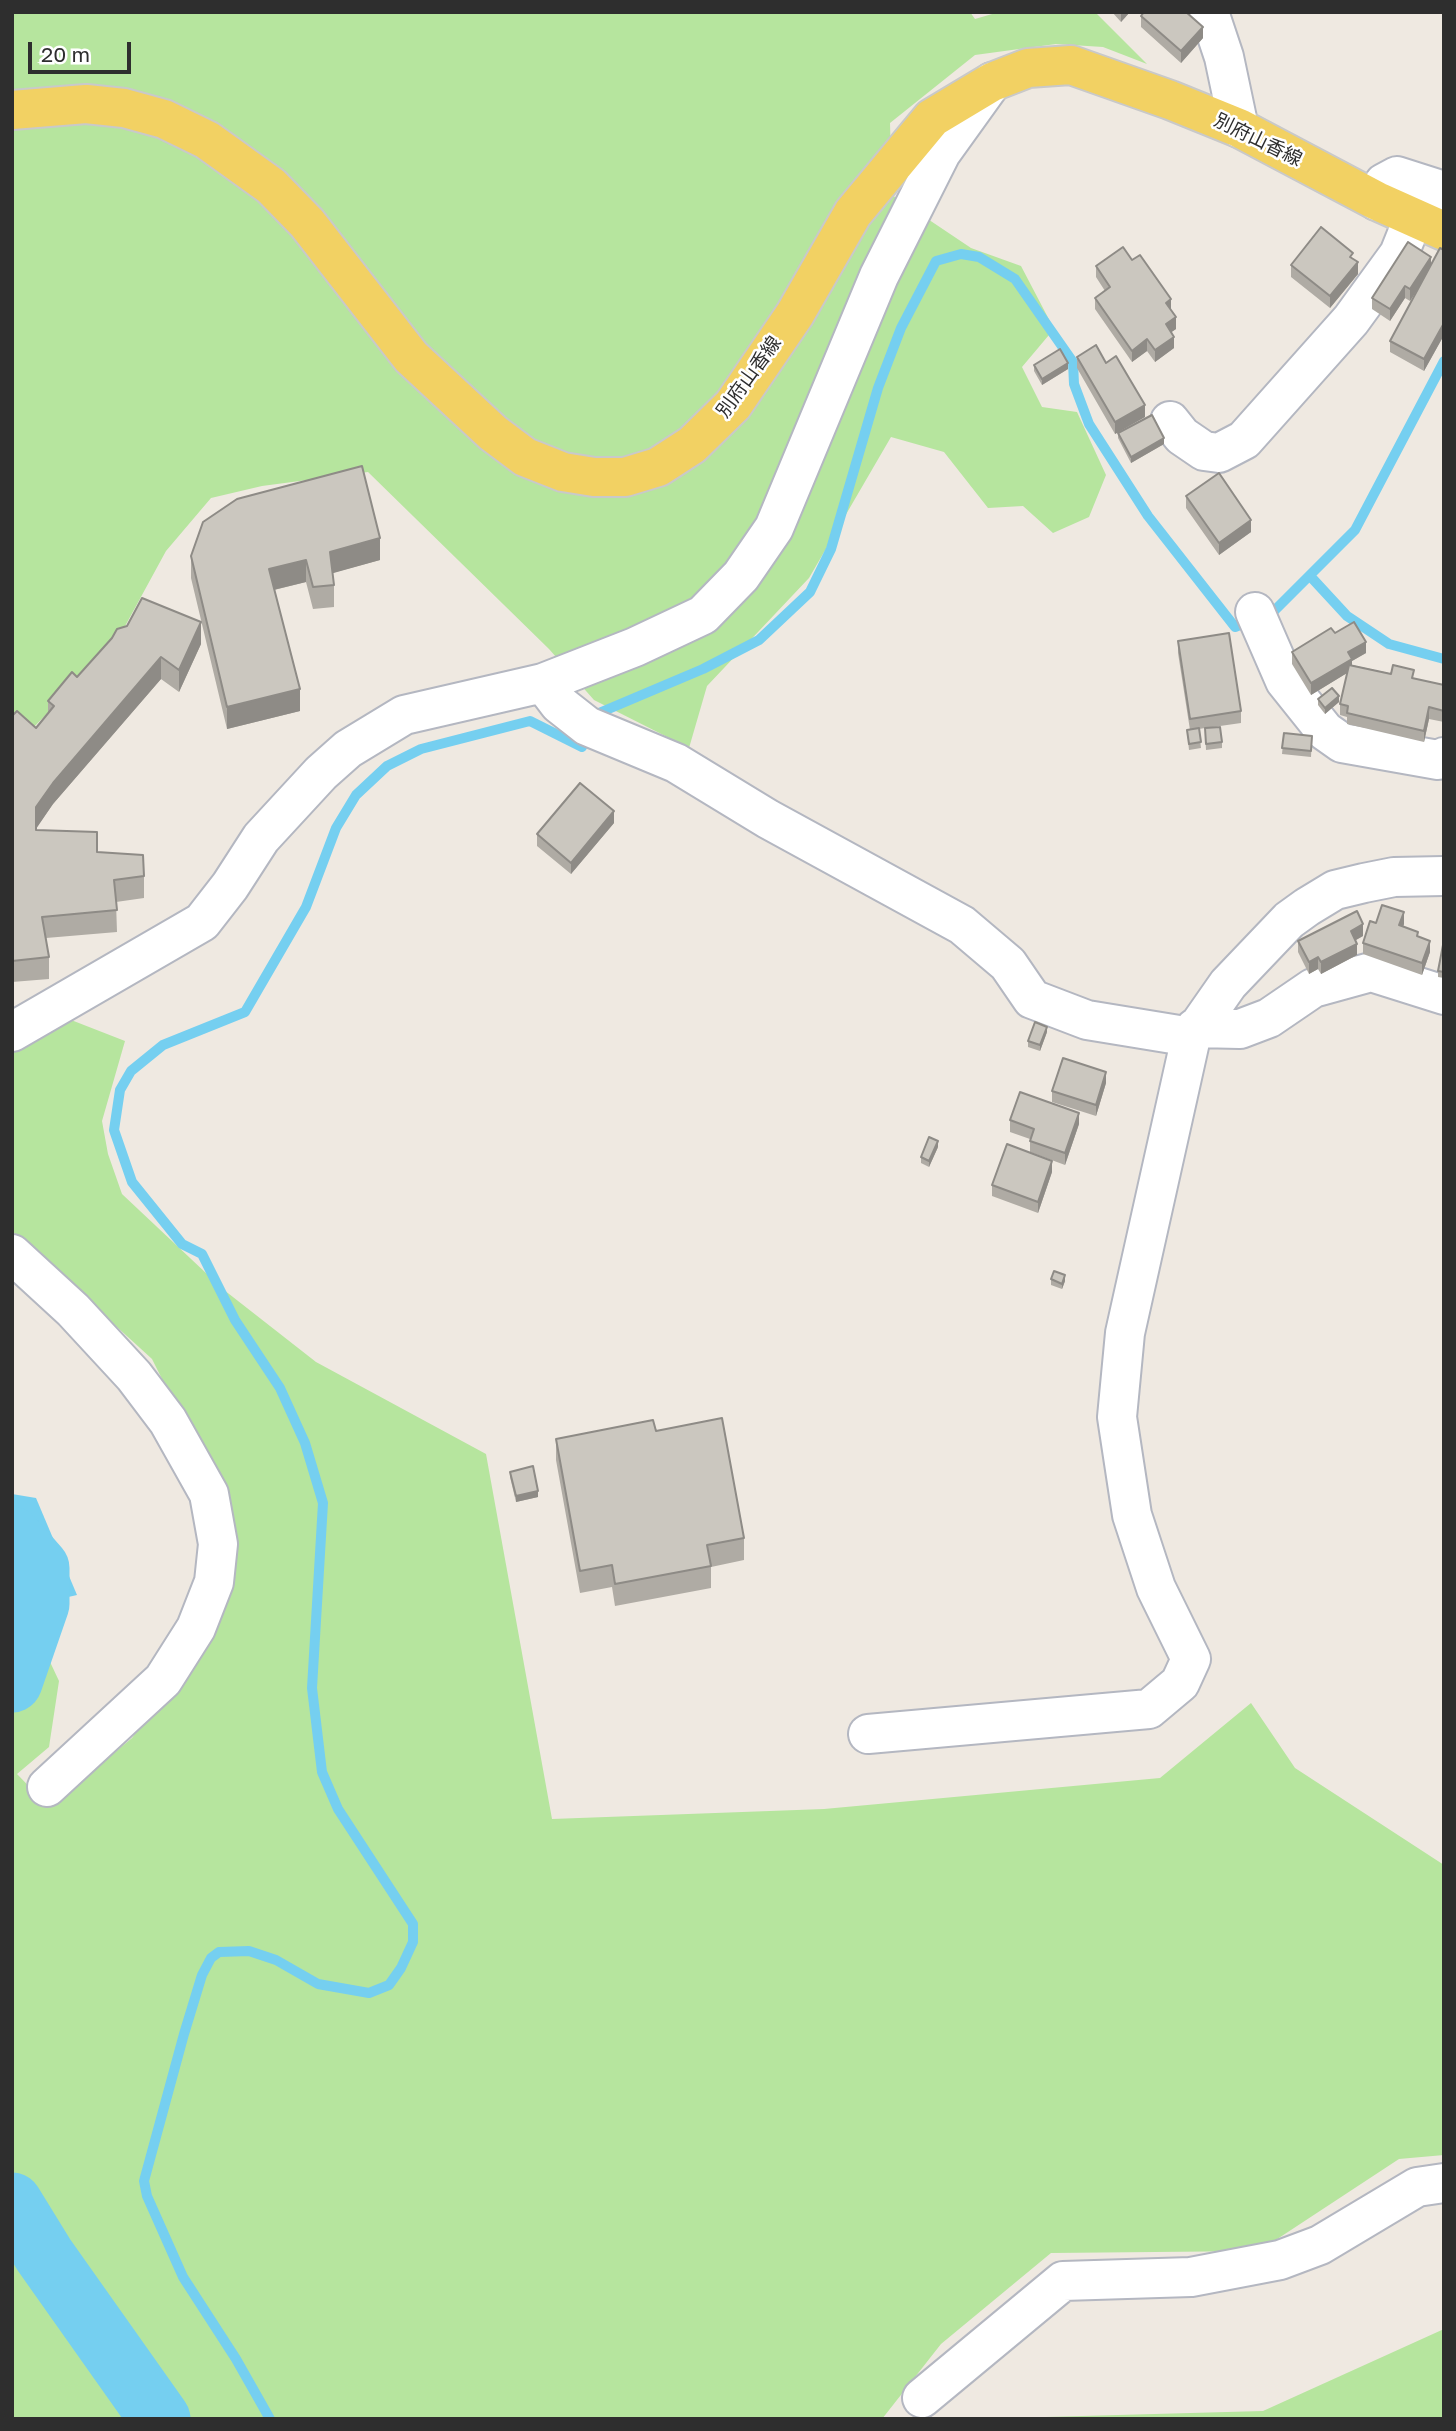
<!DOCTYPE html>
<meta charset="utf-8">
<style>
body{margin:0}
#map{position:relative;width:1456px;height:2431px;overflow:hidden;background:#efe9e1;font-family:"Golos Text",sans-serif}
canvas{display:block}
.frame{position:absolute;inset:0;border:14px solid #2e2e2e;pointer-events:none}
.scale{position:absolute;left:28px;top:42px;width:103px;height:32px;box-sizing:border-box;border:4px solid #2e2e2e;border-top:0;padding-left:9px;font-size:21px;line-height:24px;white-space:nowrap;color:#2e2e2e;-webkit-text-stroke:5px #fff;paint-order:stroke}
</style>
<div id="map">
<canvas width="1456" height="2431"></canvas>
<div class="frame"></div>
<div class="scale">20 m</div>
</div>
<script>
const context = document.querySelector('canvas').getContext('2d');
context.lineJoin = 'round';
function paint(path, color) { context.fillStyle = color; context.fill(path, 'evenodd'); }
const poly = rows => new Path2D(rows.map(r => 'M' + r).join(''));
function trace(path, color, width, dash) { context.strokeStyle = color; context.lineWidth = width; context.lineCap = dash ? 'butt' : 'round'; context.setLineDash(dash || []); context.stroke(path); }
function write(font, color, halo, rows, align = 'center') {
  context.font = font + ' "Golos Text","Noto Sans JP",sans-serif'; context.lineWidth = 5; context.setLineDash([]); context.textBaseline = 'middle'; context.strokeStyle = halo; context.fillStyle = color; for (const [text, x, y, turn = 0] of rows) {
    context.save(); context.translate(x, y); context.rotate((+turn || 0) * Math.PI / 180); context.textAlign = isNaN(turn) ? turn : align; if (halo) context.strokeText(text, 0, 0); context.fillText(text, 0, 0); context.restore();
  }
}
paint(poly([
 [12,12,970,12,975,19,999,12,1095,12,1147,64,1103,47,1056,44,975,55,890,123,892,195,971,248,1021,266,1054,329,1022,367,1042,407,1077,412,1106,475,1089,517,1053,533,1023,506,988,508,944,452,891,437,809,578,707,686,689,748,594,700,549,649,368,472,262,486,211,498,166,551,124,628,99,660,31,730,12,726],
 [66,1018,125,1041,102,1121,108,1154,122,1194,224,1290,316,1362,486,1454,552,1819,824,1809,1160,1778,1251,1703,1295,1768,1444,1865,1444,2155,1399,2159,1259,2251,1051,2253,941,2344,882,2419,12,2419,12,1581,59,1681,49,1747,17,1774,49,1807,132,1738,219,1620,230,1515,152,1359,12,1231,12,1049],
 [1444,2329,1444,2419,973,2419,1263,2411]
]), '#b6e59e');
paint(poly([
 [12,1494,36,1498,77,1595,12,1610]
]), '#75cff0');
trace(poly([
 [1311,577,1347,616,1389,644,1444,659],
 [595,720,599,713,703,669,759,640,810,592,831,549,878,388,901,328,936,261,961,254,979,257,1015,279,1073,362,1074,384,1089,424,1148,516,1235,627,1274,611,1355,530,1444,361],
 [270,2419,236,2359,183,2277,147,2196,144,2181,184,2034,202,1975,211,1958,219,1952,249,1951,276,1960,318,1984,369,1993,389,1985,401,1968,413,1942,413,1924,338,1809,322,1772,312,1688,323,1503,305,1443,280,1388,235,1320,202,1254,182,1244,132,1182,114,1130,120,1090,131,1071,163,1045,245,1012,306,907,336,828,356,795,387,766,421,749,530,721,582,747,588,735]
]), '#75cff0', 10);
trace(poly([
 [12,1537,39,1568,39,1604,12,1682],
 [12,2203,44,2255,160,2419]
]), '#75cff0', 61);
const minor = poly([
 [1209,12,1224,57,1239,128],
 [1377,201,1384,183,1397,176,1444,191],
 [1170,421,1182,436,1204,451,1219,453,1244,440,1351,320,1399,254,1413,219],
 [1255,612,1285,681,1325,731,1342,743,1438,760,1444,757],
 [543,683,559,704,587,726,676,763,768,819,962,925,1008,964,1032,999,1087,1020,1191,1037],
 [1195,1028,1240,1029,1269,1018,1313,988,1371,972,1444,995],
 [12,1032,202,922,230,886,261,838,321,773,348,749,404,715,543,683,635,647,703,615,741,576,774,528,879,276,941,153,992,82],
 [12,1254,73,1310,134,1376,168,1421,209,1494,218,1544,214,1582,196,1628,163,1680,47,1787],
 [868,1734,1149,1709,1180,1683,1191,1659,1156,1588,1132,1515,1117,1417,1125,1333,1191,1037,1228,984,1289,920,1307,907,1335,890,1364,883,1394,877,1444,876],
 [922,2398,1063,2281,1191,2277,1280,2260,1320,2245,1417,2187,1444,2183]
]);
const major = poly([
 [12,110,86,104,124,108,164,119,207,140,271,186,307,223,411,357,493,433,525,457,563,472,594,477,625,477,658,467,692,445,733,405,795,314,853,213,932,118,992,82,1028,68,1071,65,1170,100,1239,128,1377,201,1444,231]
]);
trace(minor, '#b4b7c1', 42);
trace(major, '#c9c9c9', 42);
trace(minor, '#fff', 38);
trace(major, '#f2d163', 38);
paint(poly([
 [1112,12,1130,12,1121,22],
 [1141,16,1203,38,1181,63,1141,27],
 [1444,250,1444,335,1424,371,1390,352,1390,341,1422,282,1410,301,1405,298,1390,321,1372,309,1372,298,1431,266],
 [1291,265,1358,274,1330,308,1291,277],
 [1096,266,1171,310,1176,329,1171,332,1174,348,1155,362,1147,351,1132,362,1095,309,1095,298,1105,291,1096,277],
 [1077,357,1106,363,1145,417,1115,434,1077,368],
 [1034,365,1068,369,1042,385,1034,371],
 [1118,433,1164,444,1131,463,1118,438],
 [1186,496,1251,532,1219,555,1186,508],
 [191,556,380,560,332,573,334,585,334,607,313,609,306,582,274,590,300,711,227,729,191,578],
 [1335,633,1366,653,1352,661,1352,665,1444,685,1444,722,1429,719,1424,742,1347,724,1347,717,1340,715,1340,704,1347,673,1311,695,1292,664,1292,652],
 [112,638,201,644,179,692,161,679,53,804,36,828,36,830,97,852,144,876,144,898,116,902,117,932,46,938,49,957,49,979,12,982,12,716,36,728,48,713,48,701,77,677],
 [1178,641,1241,711,1241,723,1206,728,1222,742,1222,748,1206,750,1205,728,1199,729,1201,748,1189,750,1187,730,1190,730,1178,653],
 [1318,699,1339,702,1325,714,1318,705],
 [1284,733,1312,736,1311,757,1282,754],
 [614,823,571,874,537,846,537,834],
 [1376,923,1404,924,1403,927,1418,936,1430,952,1422,975,1363,954,1363,943],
 [1363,936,1355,940,1357,955,1321,974,1318,969,1309,974,1298,952,1298,941],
 [1444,945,1444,978,1438,977,1438,971],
 [1047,1032,1040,1051,1028,1047,1028,1041],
 [1106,1083,1096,1116,1052,1102,1052,1091],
 [1010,1120,1079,1124,1065,1165,1030,1152,1030,1139,1010,1132],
 [938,1147,929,1167,921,1163,921,1157],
 [1052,1172,1038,1213,992,1196,992,1185],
 [1051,1279,1065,1281,1062,1289,1051,1285],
 [656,1431,744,1538,744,1560,711,1567,711,1588,615,1606,612,1587,580,1593,556,1460,556,1439],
 [510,1472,538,1497,516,1502,510,1477]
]), '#afaba4');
paint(poly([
 [1121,12,1130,12,1121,22],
 [1203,27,1203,38,1181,63,1181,51],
 [1431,257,1431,269,1410,301,1410,289],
 [1358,262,1358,274,1330,308,1330,296],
 [1405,286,1405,298,1390,321,1390,309],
 [1171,299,1171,311,1166,303],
 [1176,317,1176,329,1166,336,1166,324],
 [1444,323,1444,335,1424,371,1424,359],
 [1174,337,1174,348,1155,362,1155,350],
 [1147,339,1147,351,1132,362,1132,351],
 [1068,363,1068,369,1042,385,1042,379],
 [1145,405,1145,417,1115,434,1115,422],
 [1164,438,1164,444,1131,463,1131,457],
 [1251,520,1251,532,1219,555,1219,543],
 [380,538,380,560,330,574,330,552],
 [306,560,306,582,269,591,269,569],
 [201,622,201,644,179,692,179,670],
 [1366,642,1366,653,1352,661,1352,670,1311,695,1311,683,1348,652],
 [161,657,161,679,53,804,36,829,36,807,53,783],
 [300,689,300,711,227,729,227,707],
 [1339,696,1339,702,1325,714,1325,708],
 [1429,707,1429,719,1424,742,1424,731],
 [614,811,614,823,571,874,571,863],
 [1404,912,1404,924,1399,937,1399,925],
 [1363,924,1363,936,1351,943,1351,931],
 [1430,941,1430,952,1422,975,1422,963],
 [1357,944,1357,955,1321,974,1321,962],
 [1318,957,1318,969,1309,974,1309,962],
 [1047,1027,1047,1032,1040,1051,1040,1045],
 [1106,1072,1106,1083,1096,1116,1096,1105],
 [1079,1113,1079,1124,1065,1165,1065,1153],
 [938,1141,938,1147,929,1167,929,1161],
 [1052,1161,1052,1172,1038,1213,1038,1202],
 [1065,1275,1065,1281,1062,1289,1062,1284],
 [538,1491,538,1497,516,1502,516,1496]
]), '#8e8b86');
const building = poly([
 [1144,12,1186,12,1203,27,1181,51,1141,16,1144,12],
 [1321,227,1353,253,1350,257,1358,262,1330,296,1291,265,1321,227],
 [1408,242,1431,257,1410,289,1405,286,1390,309,1372,298,1408,242],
 [1123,247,1132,260,1140,255,1171,299,1166,303,1176,317,1166,324,1174,337,1155,350,1147,339,1132,351,1095,298,1110,287,1096,266,1123,247],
 [1440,248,1444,250,1444,323,1424,359,1390,341,1440,248],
 [1096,345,1106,363,1116,356,1145,405,1115,422,1077,357,1096,345],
 [1060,349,1068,363,1042,379,1034,365,1060,349],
 [1152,415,1164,438,1131,457,1118,433,1152,415],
 [362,466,380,538,330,552,334,585,313,587,306,560,269,569,300,689,227,707,191,556,203,522,237,499,362,466],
 [1219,473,1251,520,1219,543,1186,496,1219,473],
 [142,598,201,622,179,670,161,657,53,783,36,807,36,830,97,832,97,852,143,855,144,876,114,880,117,910,42,917,49,957,12,961,12,716,17,711,36,728,54,706,48,701,72,672,77,677,112,638,117,629,127,626,142,598],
 [1354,622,1366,642,1348,652,1352,659,1311,683,1292,652,1331,628,1335,633,1354,622],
 [1229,633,1241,711,1190,719,1178,641,1229,633],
 [1349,665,1391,674,1393,665,1414,670,1412,678,1444,685,1444,711,1429,707,1424,731,1347,713,1348,706,1340,704,1349,665],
 [1332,688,1339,696,1325,708,1318,699,1332,688],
 [1220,727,1222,742,1206,744,1205,728,1220,727],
 [1199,728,1201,742,1189,744,1187,730,1199,728],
 [1284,733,1312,736,1311,751,1282,748,1284,733],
 [580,783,614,811,571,863,537,834,580,783],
 [1382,905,1404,912,1399,925,1418,932,1417,936,1430,941,1422,963,1363,943,1370,921,1376,923,1382,905],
 [1357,911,1363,924,1351,931,1357,944,1321,962,1318,957,1309,962,1298,941,1357,911],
 [1443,945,1444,945,1444,972,1438,971,1443,945],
 [1035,1022,1047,1027,1040,1045,1028,1041,1035,1022],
 [1063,1058,1106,1072,1096,1105,1052,1091,1063,1058],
 [1020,1092,1079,1113,1065,1153,1030,1141,1034,1129,1010,1120,1020,1092],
 [929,1137,938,1141,929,1161,921,1157,929,1137],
 [1007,1144,1052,1161,1038,1202,992,1185,1007,1144],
 [1054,1271,1065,1275,1062,1284,1051,1279,1054,1271],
 [722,1418,744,1538,707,1545,711,1566,615,1584,612,1565,580,1571,556,1439,653,1420,656,1431,722,1418],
 [533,1466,538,1491,516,1496,510,1472,533,1466]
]);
paint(building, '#cbc7bf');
trace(building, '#8e8b86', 2);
write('19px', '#2e2e2e', '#fff', [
 ["別府山香線",1258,140,26],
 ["別府山香線",749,377,-54]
]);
</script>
